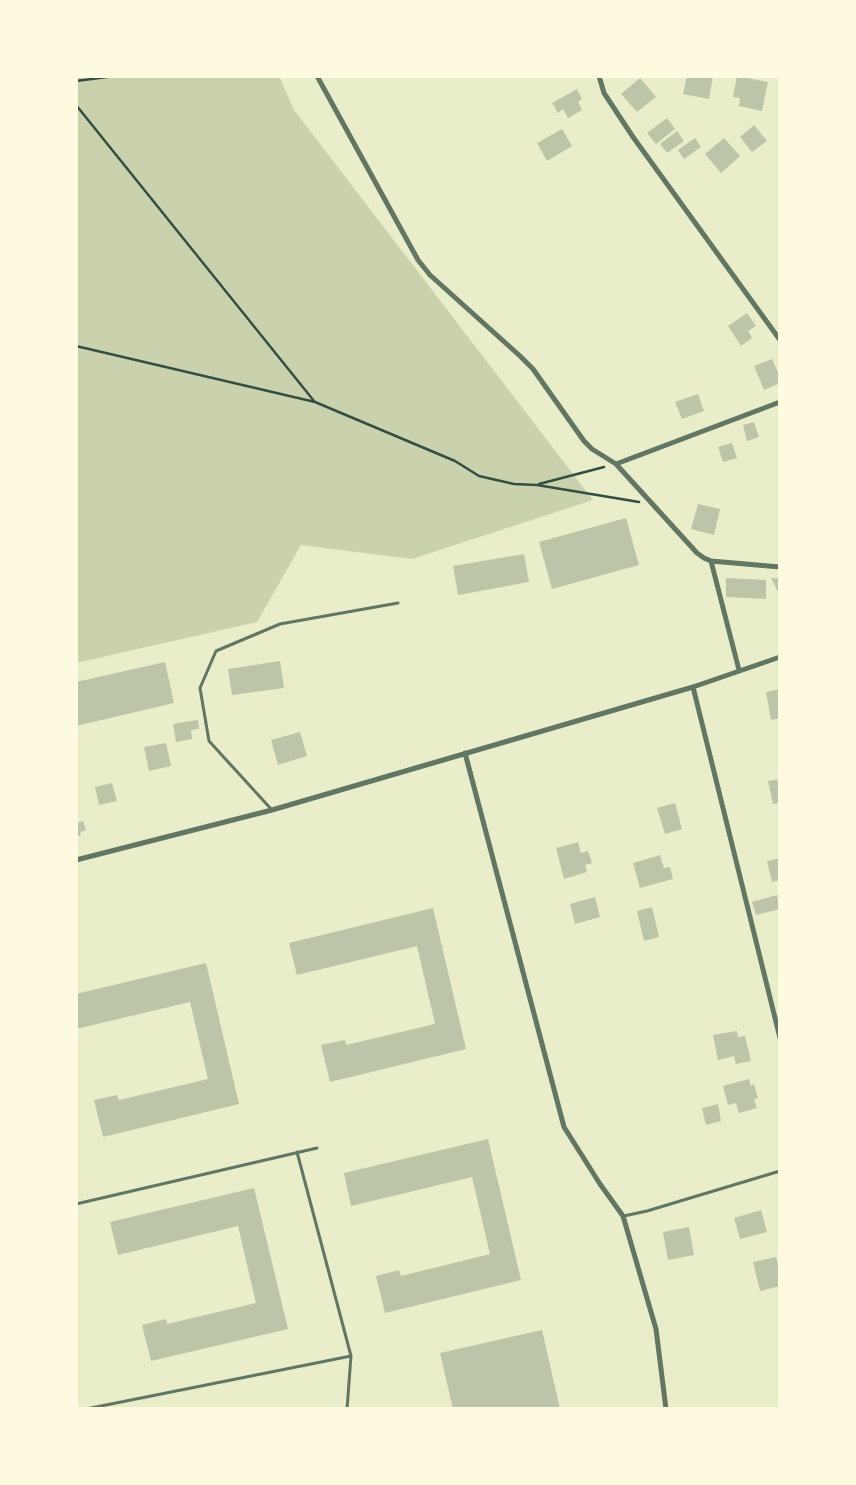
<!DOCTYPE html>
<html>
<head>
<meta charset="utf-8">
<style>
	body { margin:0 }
	#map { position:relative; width:856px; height:1485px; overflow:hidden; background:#e9edc9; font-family:"PT Sans",sans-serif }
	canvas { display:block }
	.frame { position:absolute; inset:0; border:78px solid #fefae0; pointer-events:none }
</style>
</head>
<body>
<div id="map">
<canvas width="856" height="1485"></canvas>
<div class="frame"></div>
</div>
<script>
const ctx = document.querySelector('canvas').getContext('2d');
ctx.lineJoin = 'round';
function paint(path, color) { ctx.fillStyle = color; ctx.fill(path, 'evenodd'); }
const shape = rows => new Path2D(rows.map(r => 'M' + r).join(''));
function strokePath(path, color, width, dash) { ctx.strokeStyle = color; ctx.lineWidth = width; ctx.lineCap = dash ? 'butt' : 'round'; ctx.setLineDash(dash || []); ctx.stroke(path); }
const green = shape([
	[76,76,279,76,294,110,593,500,412,559,301,545,257,622,76,663]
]);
const building = shape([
	[687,76,713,76,709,99,683,94],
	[737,76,768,82,762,111,739,106,740,98,733,97],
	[640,78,656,97,637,112,621,94],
	[577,89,582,99,578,102,582,110,568,118,563,109,558,113,552,103],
	[667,118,675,129,656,144,647,133],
	[754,125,767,141,752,152,740,137],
	[562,129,572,146,547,161,537,143],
	[677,131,684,141,667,153,660,144],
	[695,138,701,147,684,159,678,150],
	[724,138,740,156,721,173,705,154],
	[747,313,756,326,748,331,752,338,741,346,728,326],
	[772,359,780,377,780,383,764,390,754,366],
	[698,394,704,411,682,419,675,402],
	[754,422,759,437,747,441,743,425],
	[732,443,737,458,723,462,718,447],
	[698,504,720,509,714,535,691,529],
	[626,518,639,565,552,589,539,542],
	[524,554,529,582,458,595,453,566],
	[726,578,766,580,766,599,726,597],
	[771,578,780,578,780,596],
	[280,661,284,688,232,695,228,669],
	[165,662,174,703,76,726,76,682],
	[780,689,780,718,771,720,766,692],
	[198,720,199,729,191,730,192,739,176,742,173,724],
	[300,732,307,756,278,765,271,740],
	[166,743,171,766,149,771,144,747],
	[780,779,780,803,773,804,768,781],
	[112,783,117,801,99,805,95,787],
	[675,803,682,829,665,834,657,808],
	[83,821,86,830,80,832,81,835,76,837,76,823],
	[578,842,581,853,588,851,592,863,585,865,587,872,564,879,556,848],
	[660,855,664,868,670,867,673,879,640,888,633,863],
	[780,858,780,880,772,882,767,861],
	[777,895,780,909,756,915,752,902],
	[595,897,600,917,575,924,570,904],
	[652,907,659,937,644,941,637,911],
	[433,908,466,1049,330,1082,321,1045,345,1040,346,1045,435,1024,417,946,297,975,289,943],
	[206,963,239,1104,103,1137,94,1100,117,1095,119,1100,208,1079,190,1002,76,1029,76,994],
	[737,1031,738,1037,745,1036,751,1061,736,1064,734,1056,718,1060,713,1035],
	[749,1079,751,1086,754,1084,758,1098,754,1099,757,1108,739,1113,736,1103,728,1105,723,1086],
	[718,1104,721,1121,706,1125,702,1108],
	[488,1139,521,1280,385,1313,376,1276,399,1270,401,1276,490,1254,472,1177,351,1206,344,1173],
	[254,1188,288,1329,151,1361,142,1325,166,1319,167,1324,256,1303,238,1226,118,1255,110,1222],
	[761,1210,767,1232,740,1239,734,1218],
	[689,1227,694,1255,668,1260,663,1232],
	[776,1257,780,1272,780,1286,760,1291,753,1262],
	[542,1330,560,1409,453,1409,440,1353]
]);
const path = shape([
	[76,81,115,76],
	[76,105,314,401],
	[76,346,315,402,455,461,479,476,514,484,537,485,639,502],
	[539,484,604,467]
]);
const service = shape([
	[272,810,209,741,200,688,216,651,280,624,398,603],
	[297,1152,351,1356,347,1409],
	[76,1204,317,1148],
	[624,1216,647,1211,780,1171],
	[86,1409,351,1356]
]);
const minor = shape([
	[317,76,418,260,430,275,520,356,533,369,584,441,592,449,616,464,697,553,704,558,711,561,780,567],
	[599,76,604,93,633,137,780,340],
	[616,464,780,402],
	[711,561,739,670],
	[693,687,780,1038],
	[465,753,564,1127,600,1184,623,1216,656,1329,666,1409],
	[76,860,272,810,693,687,780,657]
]);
paint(green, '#cad2ad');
paint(building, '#bcc5a7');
strokePath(path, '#344e41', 2.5);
strokePath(service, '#617663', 3);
strokePath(minor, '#617663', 5);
</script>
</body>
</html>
